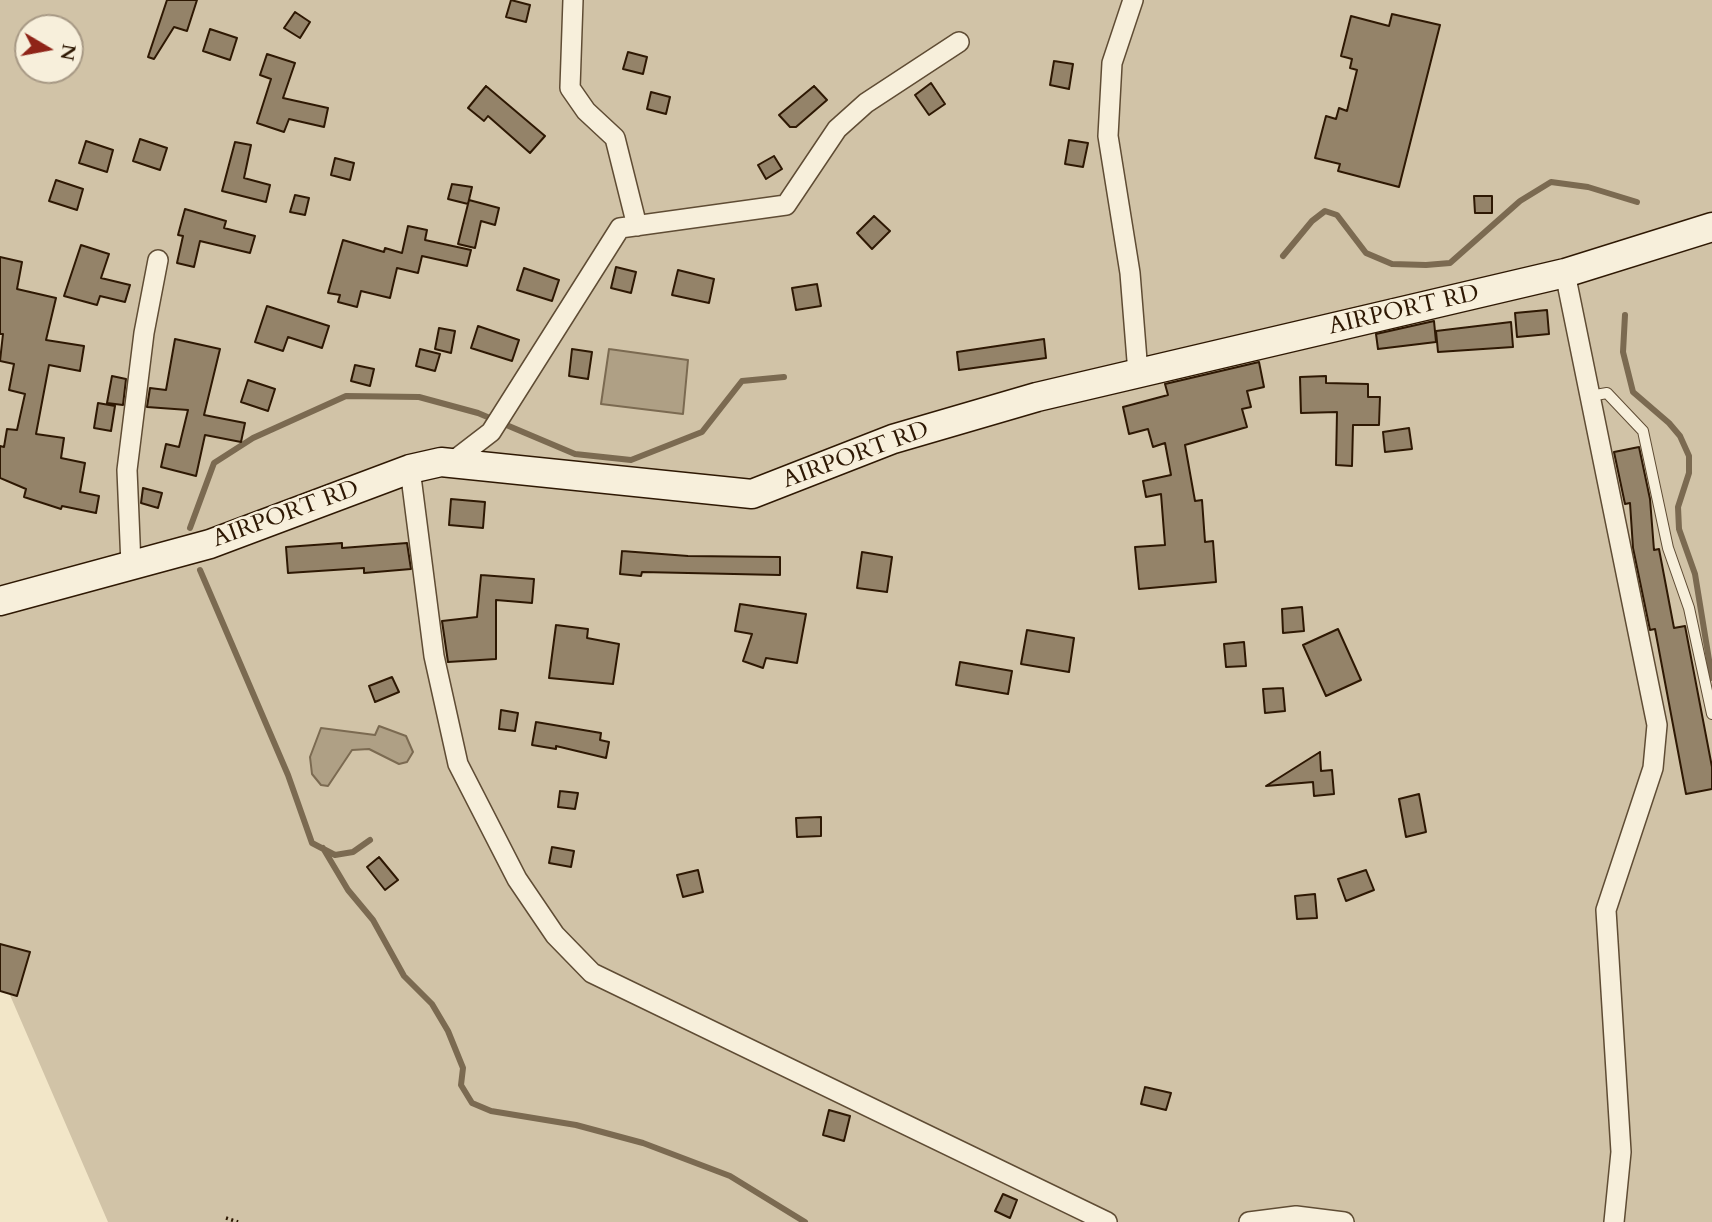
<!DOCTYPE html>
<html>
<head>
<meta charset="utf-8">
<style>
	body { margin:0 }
	#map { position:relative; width:1712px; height:1222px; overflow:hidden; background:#f2e6c8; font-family:Cardo,serif }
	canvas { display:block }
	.north { position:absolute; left:14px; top:14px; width:70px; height:70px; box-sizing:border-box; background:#f7efdb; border:2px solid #a79985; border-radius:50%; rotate:100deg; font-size:19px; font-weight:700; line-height:28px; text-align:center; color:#2e1803 }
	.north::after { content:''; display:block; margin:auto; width:24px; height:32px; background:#8f2418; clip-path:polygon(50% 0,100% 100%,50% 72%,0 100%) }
</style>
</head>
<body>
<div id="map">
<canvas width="1712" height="1222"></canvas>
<div class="north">N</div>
</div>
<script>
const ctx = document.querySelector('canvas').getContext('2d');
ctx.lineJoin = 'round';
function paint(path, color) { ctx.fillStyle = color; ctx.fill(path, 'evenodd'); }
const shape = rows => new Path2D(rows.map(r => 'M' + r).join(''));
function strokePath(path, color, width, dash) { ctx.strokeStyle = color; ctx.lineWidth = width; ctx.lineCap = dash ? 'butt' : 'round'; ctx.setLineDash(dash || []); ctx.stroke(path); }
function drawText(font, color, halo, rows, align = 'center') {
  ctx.font = font + ' Cardo,serif'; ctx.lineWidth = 5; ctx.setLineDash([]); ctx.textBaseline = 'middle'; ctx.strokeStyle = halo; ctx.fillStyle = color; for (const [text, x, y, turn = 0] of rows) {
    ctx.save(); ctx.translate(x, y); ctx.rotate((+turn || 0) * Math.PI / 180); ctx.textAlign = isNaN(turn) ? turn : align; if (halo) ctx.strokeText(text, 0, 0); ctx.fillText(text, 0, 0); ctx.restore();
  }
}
const green = shape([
	[0,0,1712,0,1712,1222,108,1222,0,972],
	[28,28,70,28,70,70,28,70]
]);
const water = shape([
	[609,349,688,360,683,414,601,404,609,349],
	[379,726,406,736,413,752,407,762,399,764,369,749,352,750,328,786,321,785,312,774,310,757,321,728,375,735,379,726]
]);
const stream = shape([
	[1283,256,1312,221,1325,211,1337,215,1366,253,1392,264,1426,265,1450,263,1520,201,1551,182,1588,187,1637,202],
	[1625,315,1623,352,1633,392,1669,423,1680,436,1689,456,1689,473,1678,507,1679,529,1695,574,1712,678],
	[190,528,214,463,253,438,346,396,419,397,478,413,575,454,631,460,702,432,742,381,784,377],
	[200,570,288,775,312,843,335,855,353,852,370,840],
	[323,848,348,890,373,920,404,976,432,1004,448,1031,463,1068,461,1085,472,1103,491,1111,576,1125,643,1143,730,1176,805,1222]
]);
const building = shape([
	[167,0,197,0,187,31,174,27,154,59,148,57,167,0],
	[511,0,530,5,526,22,506,17,511,0],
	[295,12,310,22,300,38,284,28,295,12],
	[1392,14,1440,25,1399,187,1338,171,1340,164,1315,158,1326,116,1336,119,1339,108,1347,111,1357,70,1350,68,1352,59,1341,56,1351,16,1389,26,1392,14],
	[210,29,237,38,230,60,203,51,210,29],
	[628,52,647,57,643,74,623,69,628,52],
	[267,54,295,63,283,98,328,108,324,127,289,119,284,132,257,123,271,79,260,75,267,54],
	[1054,61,1073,64,1069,89,1050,85,1054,61],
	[931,83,945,104,929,115,915,95,931,83],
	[486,86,545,136,530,153,488,116,484,121,468,108,486,86],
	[814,86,827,100,796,127,790,127,779,115,814,86],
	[651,92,670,97,666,114,647,109,651,92],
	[140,139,167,148,160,170,133,161,140,139],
	[1069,140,1088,143,1083,167,1065,164,1069,140],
	[86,141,113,150,107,172,79,163,86,141],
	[235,142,251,145,244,178,270,185,266,202,222,191,235,142],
	[774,156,782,169,766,179,758,165,774,156],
	[335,158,354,163,350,180,331,175,335,158],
	[56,180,83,189,77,210,49,201,56,180],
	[452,184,472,187,468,204,448,199,452,184],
	[295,195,309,198,305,215,290,212,295,195],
	[1474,196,1492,196,1492,213,1475,213,1474,196],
	[469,200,499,208,495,225,481,221,475,248,458,244,469,200],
	[185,209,226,221,224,228,255,236,250,253,200,241,194,267,177,263,183,236,178,235,185,209],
	[874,216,890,231,872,249,857,233,874,216],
	[408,226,427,230,425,240,471,250,467,266,422,256,418,273,397,268,390,298,361,291,357,307,338,302,340,295,328,293,343,240,384,252,385,248,402,253,408,226],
	[81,245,109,254,101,278,130,285,125,302,100,296,97,305,64,296,81,245],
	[0,257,22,262,17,289,56,298,46,340,84,346,80,371,49,365,36,434,64,438,61,458,85,463,80,492,99,496,96,513,62,506,61,509,24,497,26,489,0,478,0,446,4,447,7,429,17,430,25,394,9,390,14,364,0,361,3,334,0,334,0,257],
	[616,267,636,272,631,293,611,288,616,267],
	[524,268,559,280,552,301,517,290,524,268],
	[678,270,714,279,709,303,672,295,678,270],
	[817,284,821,306,796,310,792,288,817,284],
	[267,306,329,326,322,348,288,337,283,351,255,342,267,306],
	[1547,310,1549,334,1517,337,1515,313,1547,310],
	[1434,321,1436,342,1378,349,1376,334,1434,321],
	[1511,322,1513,347,1438,352,1436,331,1511,322],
	[478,326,519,340,512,361,471,348,478,326],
	[439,328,455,331,451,353,435,349,439,328],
	[175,339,220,349,204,415,245,423,241,442,205,435,196,476,161,467,166,444,179,447,188,410,147,407,150,388,166,390,175,339],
	[1044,339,1046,358,959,370,957,352,1044,339],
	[420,349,440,354,435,371,416,366,420,349],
	[572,349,592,352,588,379,569,376,572,349],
	[1259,362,1264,387,1247,391,1251,407,1242,409,1247,427,1185,445,1195,501,1202,500,1205,542,1213,541,1216,582,1139,589,1135,547,1165,545,1161,494,1146,497,1143,481,1171,475,1165,443,1153,447,1148,429,1129,434,1123,407,1168,395,1165,384,1259,362],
	[355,365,374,369,370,386,351,381,355,365],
	[112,376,126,379,123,405,107,403,112,376],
	[1326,376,1326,383,1368,384,1368,397,1380,397,1379,425,1353,425,1352,466,1336,465,1337,412,1301,413,1300,377,1326,376],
	[248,380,275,389,268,411,241,402,248,380],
	[98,403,115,406,111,431,94,428,98,403],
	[1409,428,1412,449,1385,452,1383,432,1409,428],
	[1639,447,1650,499,1654,550,1659,549,1674,628,1685,626,1712,767,1712,789,1686,794,1655,629,1650,630,1633,548,1630,503,1625,504,1614,452,1639,447],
	[143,488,162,493,158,508,141,503,143,488],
	[451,499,485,502,483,528,449,525,451,499],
	[342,543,342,548,407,543,411,569,364,573,364,568,288,573,286,547,342,543],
	[622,551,688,556,780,557,780,575,642,572,641,576,620,574,622,551],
	[862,552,892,557,887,592,857,588,862,552],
	[481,575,534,579,532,603,496,600,496,659,448,662,442,621,477,617,481,575],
	[740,604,806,614,797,663,766,658,763,668,743,661,752,634,735,631,740,604],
	[1302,607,1304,631,1283,633,1282,609,1302,607],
	[556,625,588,629,587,638,619,644,613,684,549,678,556,625],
	[1338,629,1361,680,1326,696,1303,645,1338,629],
	[1027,630,1074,638,1069,672,1021,664,1027,630],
	[1244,642,1246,666,1226,667,1224,644,1244,642],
	[960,662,1012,671,1008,694,956,685,960,662],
	[392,677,399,692,375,702,369,686,392,677],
	[1283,688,1285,711,1265,713,1263,689,1283,688],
	[501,710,518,713,515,731,499,729,501,710],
	[536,722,601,733,600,740,609,742,606,758,556,746,556,749,532,745,536,722],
	[1320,752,1321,771,1332,770,1334,794,1314,796,1313,782,1266,786,1320,752],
	[560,791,578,793,575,809,558,807,560,791],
	[1419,794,1426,832,1406,837,1399,799,1419,794],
	[821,817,821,836,797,837,796,818,821,817],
	[552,847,574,851,571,867,549,863,552,847],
	[379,857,398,880,385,890,367,867,379,857],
	[698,870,703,892,683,897,677,875,698,870],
	[1366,870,1374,890,1346,901,1338,879,1366,870],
	[1315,894,1317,918,1297,919,1295,896,1315,894],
	[0,944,30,952,17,996,0,991,0,944],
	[1145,1087,1171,1093,1166,1110,1141,1104,1145,1087],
	[829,1110,850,1116,844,1141,823,1135,829,1110],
	[1003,1194,1017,1200,1010,1218,995,1211,1003,1194]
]);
const path = shape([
	[226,1218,238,1222]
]);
const service = shape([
	[1590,396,1607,393,1643,431,1668,548,1689,608,1712,714]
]);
const minor = shape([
	[573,0,570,88,586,111,615,138,637,226],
	[1133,0,1112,63,1108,136,1130,273,1138,373],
	[1565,273,1657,725,1653,768,1606,910,1621,1152,1614,1222],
	[452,462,491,432,620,228,786,205,837,129,866,103,959,42],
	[410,469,434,656,458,764,517,879,555,935,592,973,1107,1222],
	[131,565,127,470,144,333,158,260],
	[1249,1222,1296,1216,1344,1222]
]);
const secondary = shape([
	[0,601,210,544,410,469,441,462,752,494,893,439,1037,397,1565,273,1712,227]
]);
const streetNames = [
	["AIRPORT RD",1404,311,-13],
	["AIRPORT RD",856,456,-20],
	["AIRPORT RD",286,515,-20]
];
paint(green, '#d1c3a7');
paint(water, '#afa085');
strokePath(water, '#7b6a51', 2);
strokePath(stream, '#7b6a51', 6);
paint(building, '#948369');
strokePath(building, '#2e1803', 2);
strokePath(service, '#5f4c34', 12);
strokePath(minor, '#5f4c34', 22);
strokePath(secondary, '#2e1803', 31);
strokePath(path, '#2e1803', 3.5, [2, 3.5]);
strokePath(service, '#f7efdb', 10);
strokePath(minor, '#f7efdb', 19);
strokePath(secondary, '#f7efdb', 28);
drawText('24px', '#2e1803', '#f7efdb', streetNames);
</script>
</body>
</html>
